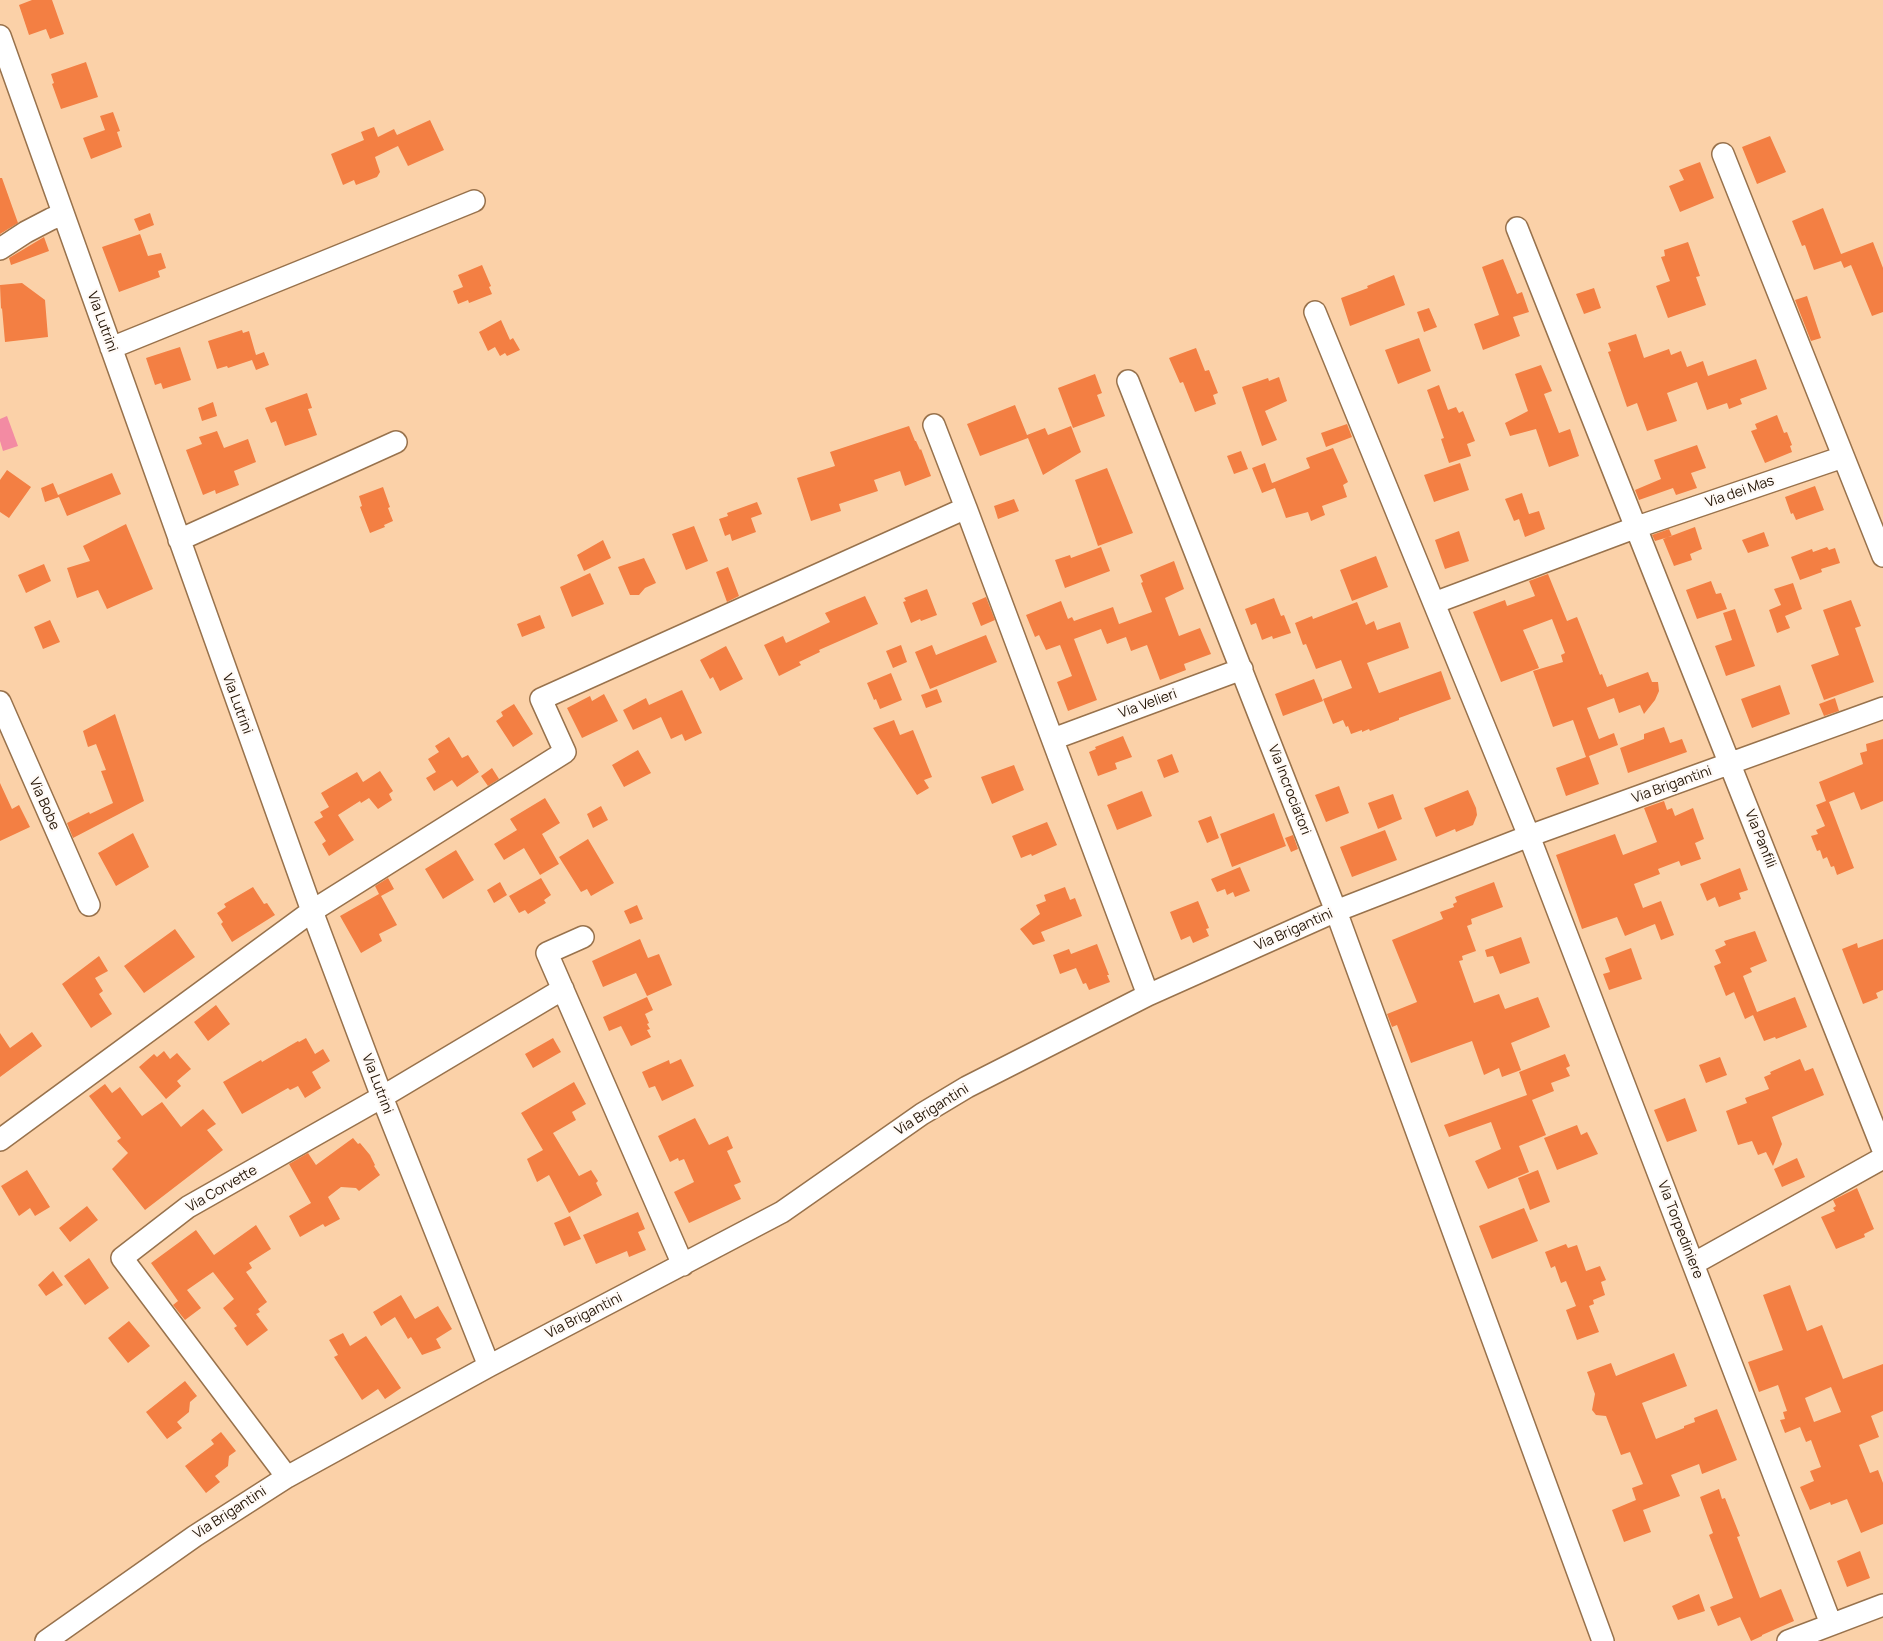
<!DOCTYPE html>
<html>
<head>
<meta charset="utf-8">
<style>
	body { margin:0 }
	canvas { display:block; background:#fbd1a8 }
</style>
</head>
<body>
<canvas width="1883" height="1641"></canvas>
<script>
const ctx = document.querySelector('canvas').getContext('2d');
ctx.lineJoin = 'round';
function paint(path, color) { ctx.fillStyle = color; ctx.fill(path, 'evenodd'); }
const shape = rows => new Path2D(rows.map(r => 'M' + r).join(''));
function strokePath(path, color, width, dash) { ctx.strokeStyle = color; ctx.lineWidth = width; ctx.lineCap = dash ? 'butt' : 'round'; ctx.setLineDash(dash || []); ctx.stroke(path); }
function drawText(font, color, halo, rows, align = 'center') {
  ctx.font = font + ' Manrope,sans-serif'; ctx.lineWidth = 4.5; ctx.setLineDash([]); ctx.textBaseline = 'middle'; ctx.strokeStyle = halo; ctx.fillStyle = color; for (const [text, x, y, turn = 0] of rows) {
    ctx.save(); ctx.translate(x, y); ctx.rotate((+turn || 0) * Math.PI / 180); ctx.textAlign = isNaN(turn) ? turn : align; if (halo) ctx.strokeText(text, 0, 0); ctx.fillText(text, 0, 0); ctx.restore();
  }
}
const water = shape([
	[7,416,18,446,3,451,0,441,0,419]
]);
const building = shape([
	[32,0,52,0,64,34,50,39,46,29,29,35,19,5],
	[86,62,98,97,61,109,52,84,54,83,51,74],
	[113,112,120,131,117,132,122,147,91,159,83,138,105,130,100,116],
	[430,120,444,150,408,166,398,146,375,157,380,172,377,177,356,185,354,180,343,185,331,154,364,140,361,132,374,127,378,137,394,129,397,135],
	[1770,136,1786,172,1757,184,1742,147],
	[1700,162,1714,198,1680,212,1669,186,1684,180,1679,170],
	[0,178,2,178,18,223,0,234],
	[1823,208,1841,254,1873,242,1883,268,1883,312,1872,316,1851,265,1844,268,1841,261,1814,270,1805,245,1802,246,1792,221],
	[150,213,154,225,139,231,134,219],
	[140,234,148,256,161,253,166,268,158,271,160,277,119,292,102,247],
	[44,237,49,251,11,265,9,258],
	[1688,242,1700,276,1696,277,1706,305,1668,318,1656,286,1670,281,1661,257,1665,256,1664,250],
	[1503,259,1517,294,1522,292,1529,312,1513,317,1520,336,1483,350,1474,324,1499,315,1482,267],
	[482,265,491,286,489,287,492,294,469,303,468,300,458,304,453,291,463,287,458,275],
	[1394,275,1405,305,1350,326,1341,298,1368,288,1367,286],
	[22,283,45,300,48,337,5,342,2,308,1,309,0,285],
	[1594,288,1601,308,1584,314,1576,294],
	[1807,296,1821,338,1811,341,1795,300],
	[1429,308,1437,327,1424,332,1417,312],
	[501,320,510,340,513,338,520,350,507,356,505,353,500,356,495,347,488,351,479,332],
	[242,330,243,333,249,331,256,355,264,352,269,365,256,370,252,360,228,368,227,366,217,369,208,341],
	[1636,334,1644,358,1669,349,1671,355,1681,351,1687,367,1703,361,1708,376,1756,359,1767,389,1740,399,1742,404,1729,409,1727,403,1707,410,1697,382,1667,393,1677,421,1647,431,1637,403,1627,407,1608,352,1611,351,1608,343],
	[1419,338,1431,371,1398,384,1385,350],
	[180,347,191,380,163,389,161,383,155,385,146,358],
	[1196,348,1205,371,1209,370,1218,393,1213,395,1216,404,1195,412,1183,382,1180,383,1169,358],
	[1541,365,1552,391,1544,394,1559,433,1570,429,1579,456,1549,467,1536,429,1510,436,1505,423,1528,411,1515,374],
	[1095,374,1102,393,1097,395,1105,416,1073,428,1058,388],
	[1279,377,1287,401,1265,411,1277,440,1262,446,1242,387,1268,378,1269,381],
	[1439,385,1448,410,1456,407,1459,413,1463,411,1475,441,1467,444,1471,456,1449,463,1441,439,1444,438,1427,390],
	[307,393,312,408,308,409,317,435,285,446,276,421,271,423,265,408],
	[213,402,217,416,202,421,198,408],
	[1015,405,1027,435,1045,428,1048,435,1071,426,1081,452,1043,475,1028,438,980,456,967,424],
	[1777,415,1784,433,1787,432,1792,445,1790,446,1792,452,1765,463,1751,431,1757,429,1755,424],
	[1347,424,1352,437,1326,447,1321,433],
	[909,426,915,441,916,441,920,450,921,449,931,476,905,486,900,471,874,480,878,491,839,504,841,511,811,521,797,478,835,466,830,452],
	[217,431,224,448,248,439,256,462,234,471,239,485,216,494,215,490,203,495,186,450,202,444,199,437],
	[1697,445,1706,468,1691,473,1697,488,1676,495,1673,488,1639,500,1635,490,1661,479,1654,460],
	[1333,448,1348,482,1343,485,1347,497,1322,506,1325,515,1311,521,1308,512,1286,518,1275,488,1262,493,1252,468,1265,463,1272,483,1310,468,1306,458],
	[1241,451,1248,469,1234,474,1227,456],
	[1460,463,1469,490,1434,502,1424,475],
	[1107,468,1133,533,1098,546,1075,480],
	[7,470,31,487,9,518,0,512,0,480],
	[112,473,121,494,67,516,59,497,45,502,41,488,53,483,58,495],
	[1815,486,1824,510,1796,520,1793,513,1791,514,1785,497],
	[383,487,390,507,388,508,393,521,384,525,385,527,370,533,360,507,362,506,359,496],
	[1522,493,1529,514,1539,511,1545,529,1525,537,1519,519,1514,521,1505,499],
	[1014,499,1019,511,998,519,994,506],
	[757,502,762,514,751,518,756,532,732,541,730,534,725,536,719,519,728,516,727,513],
	[126,524,153,589,107,609,98,590,77,598,67,568,90,561,83,546],
	[694,526,708,561,686,570,672,534],
	[1695,527,1702,549,1690,554,1692,560,1674,566,1663,539],
	[1669,529,1672,536,1655,541,1652,535],
	[1459,531,1469,561,1445,569,1435,540],
	[1764,532,1769,546,1748,553,1742,540],
	[603,540,611,558,584,571,577,555],
	[1101,547,1110,571,1065,588,1055,560,1070,555,1071,558],
	[1827,547,1829,550,1835,548,1840,563,1821,569,1822,572,1800,580,1791,557,1812,549,1813,552],
	[1376,556,1388,587,1352,601,1340,570],
	[644,558,656,583,645,588,639,595,630,595,618,567],
	[1174,561,1184,589,1165,598,1179,636,1200,628,1211,654,1184,664,1186,670,1160,680,1147,645,1131,651,1126,637,1107,644,1101,629,1074,639,1097,700,1068,711,1057,682,1072,676,1060,645,1046,650,1039,635,1035,637,1026,615,1061,601,1068,619,1072,617,1074,621,1113,607,1119,624,1152,612,1141,583,1143,582,1140,575],
	[44,564,51,581,26,593,18,575],
	[728,567,739,596,727,602,716,572],
	[590,573,604,604,572,617,560,587],
	[1548,574,1567,621,1577,617,1600,675,1602,674,1607,687,1648,672,1652,682,1658,682,1659,691,1655,700,1644,714,1640,705,1619,713,1614,698,1587,708,1599,739,1614,733,1618,745,1589,756,1599,784,1566,796,1556,768,1586,757,1573,720,1553,727,1533,671,1563,662,1561,655,1565,653,1552,619,1523,630,1539,668,1501,682,1473,612,1505,600,1507,606,1535,596,1529,581],
	[1711,581,1716,594,1721,593,1727,609,1697,619,1686,590],
	[1793,583,1802,609,1785,616,1790,628,1777,633,1769,610,1781,605,1774,589],
	[927,589,937,615,921,621,920,619,911,623,903,602,906,601,904,598],
	[865,596,878,624,819,650,820,652,799,662,801,665,779,676,764,645,783,636,786,643,830,622,825,613],
	[986,597,995,620,981,626,972,603],
	[1274,598,1281,616,1284,615,1291,633,1273,639,1272,636,1262,640,1256,623,1251,625,1245,609],
	[1851,600,1861,626,1855,628,1874,682,1824,700,1811,665,1839,655,1823,610],
	[1357,602,1366,625,1374,621,1377,630,1400,622,1409,648,1367,663,1379,693,1441,671,1451,699,1399,718,1399,720,1370,731,1369,729,1362,732,1362,730,1351,734,1348,726,1346,727,1343,720,1333,724,1323,699,1352,688,1341,660,1316,669,1306,644,1303,645,1295,623,1312,616,1313,619],
	[1735,609,1755,666,1726,676,1715,646,1732,640,1723,613],
	[540,615,545,628,522,637,517,624],
	[50,620,60,642,43,649,34,627],
	[986,635,997,662,930,689,915,652,932,645,936,655],
	[901,645,907,662,893,668,886,651],
	[726,646,743,679,720,691,713,677,710,679,700,660],
	[891,673,902,700,880,709,876,699,874,700,867,683],
	[1314,679,1323,701,1283,716,1275,694],
	[1780,685,1790,714,1752,728,1741,699],
	[937,689,942,702,926,708,921,695],
	[682,690,702,733,685,741,682,734,671,739,661,717,633,730,623,710,646,698,649,705],
	[604,694,618,721,582,738,567,708,590,696,592,701],
	[1835,698,1839,711,1824,716,1819,704],
	[514,704,533,734,513,747,496,721,503,716,501,712],
	[115,714,144,801,73,838,67,823,89,812,90,814,113,803,101,771,106,770,96,744,88,747,83,731],
	[894,720,900,735,913,730,932,777,924,780,929,788,917,795,873,728],
	[1664,727,1670,743,1682,739,1687,752,1628,773,1620,748,1644,739,1644,734],
	[1123,736,1132,757,1115,763,1117,769,1098,776,1089,752,1096,749,1095,747],
	[449,737,462,758,468,755,479,772,457,787,452,780,434,791,426,778,436,772,428,759,439,752,435,746],
	[1883,739,1883,801,1861,810,1854,792,1829,802,1854,868,1837,875,1834,866,1831,867,1827,857,1823,859,1820,850,1817,851,1811,836,1818,834,1816,830,1825,826,1816,805,1826,801,1819,782,1863,764,1860,753,1867,751,1866,744],
	[638,750,651,773,624,787,612,765],
	[1172,754,1179,772,1164,778,1157,760],
	[1014,765,1024,790,992,804,981,777],
	[492,768,499,779,488,786,481,776],
	[380,771,393,791,389,794,392,800,378,809,369,798,361,803,360,801,338,815,354,840,329,856,322,844,326,841,314,822,323,817,320,812,329,807,321,793,357,772,363,782],
	[0,783,12,809,19,805,30,827,0,841],
	[1339,786,1349,813,1326,822,1315,795],
	[1468,790,1476,808,1477,815,1473,825,1456,832,1455,829,1436,837,1424,808],
	[1142,791,1152,816,1117,830,1107,805],
	[1393,794,1402,819,1378,829,1368,803],
	[545,798,560,823,542,834,559,864,540,875,524,848,504,860,494,844,517,830,510,819],
	[1664,801,1667,810,1672,808,1675,816,1693,808,1704,839,1695,843,1701,859,1681,866,1679,861,1658,869,1660,874,1634,884,1643,908,1661,901,1674,935,1661,940,1655,924,1625,936,1617,917,1582,929,1556,855,1615,834,1623,855,1657,842,1644,808],
	[601,806,608,820,593,828,587,814],
	[1274,813,1286,846,1232,867,1220,834],
	[1211,816,1219,838,1207,843,1198,821],
	[1047,822,1057,845,1032,856,1031,854,1021,858,1012,836],
	[1385,830,1397,860,1352,877,1340,847],
	[133,833,149,867,116,886,98,853],
	[1293,835,1298,849,1291,852,1285,838],
	[588,839,614,883,591,896,587,889,581,892,559,857],
	[456,850,474,880,443,899,425,869],
	[1240,867,1250,891,1235,897,1233,892,1227,895,1225,889,1217,892,1211,879],
	[1740,868,1748,890,1739,893,1741,899,1719,907,1715,897,1707,901,1700,884],
	[388,878,394,889,381,896,397,925,379,934,382,941,361,953,340,916,379,894,375,886],
	[541,878,551,895,544,900,546,903,528,914,525,910,519,913,509,896],
	[500,882,507,895,494,903,487,890],
	[1494,882,1503,907,1471,919,1472,924,1467,926,1476,951,1462,956,1463,960,1459,961,1474,1003,1499,994,1505,1009,1538,997,1550,1027,1511,1043,1521,1070,1502,1077,1499,1068,1484,1075,1472,1041,1411,1063,1397,1025,1392,1027,1387,1014,1417,1002,1392,940,1443,919,1440,912,1454,907,1453,904,1457,902,1455,897],
	[253,887,264,904,267,903,275,915,232,942,221,924,223,922,217,913,226,907,224,904],
	[1065,887,1070,900,1075,898,1082,916,1041,932,1045,941,1033,945,1020,929,1040,914,1036,905,1046,901,1044,895],
	[1198,901,1209,928,1206,929,1209,936,1193,943,1190,936,1181,940,1170,912],
	[637,905,643,919,630,924,624,911],
	[175,929,195,957,144,993,124,966],
	[1755,931,1767,961,1750,968,1752,972,1743,976,1757,1012,1795,997,1807,1027,1776,1039,1775,1037,1764,1041,1753,1015,1745,1019,1734,992,1726,996,1714,966,1721,963,1715,950,1726,945,1724,941],
	[1521,937,1530,963,1500,974,1493,956,1487,957,1485,950],
	[640,939,648,958,659,954,672,985,647,996,636,973,603,987,592,961],
	[1883,939,1883,990,1876,993,1878,998,1863,1004,1842,949,1857,943,1858,948],
	[1097,944,1109,975,1107,975,1110,982,1089,990,1086,983,1083,984,1076,968,1060,974,1053,955,1069,949,1071,954],
	[1631,948,1642,979,1609,990,1603,974,1610,972,1605,958],
	[99,956,108,971,95,978,103,991,99,994,112,1014,91,1028,62,984],
	[647,997,653,1010,645,1014,649,1023,647,1024,650,1029,647,1030,651,1037,631,1046,621,1026,609,1031,603,1017],
	[216,1005,230,1024,208,1041,194,1022],
	[32,1032,42,1046,0,1077,0,1033,10,1048],
	[306,1038,315,1054,323,1049,330,1061,312,1072,321,1088,305,1098,298,1086,290,1090,288,1088,242,1114,223,1082,261,1060,262,1062,298,1041,299,1042],
	[553,1038,561,1052,533,1068,525,1054],
	[164,1051,170,1059,177,1053,191,1069,177,1081,181,1086,166,1099,139,1067,154,1054,157,1057],
	[1565,1054,1570,1066,1566,1068,1570,1076,1551,1083,1554,1091,1532,1100,1546,1135,1519,1146,1529,1172,1488,1189,1475,1161,1501,1149,1491,1122,1449,1137,1444,1125,1527,1095,1519,1072],
	[1720,1057,1727,1075,1706,1083,1699,1065],
	[681,1059,694,1086,662,1101,655,1086,649,1088,642,1072,669,1060,670,1064],
	[1800,1059,1805,1071,1813,1068,1824,1095,1772,1117,1782,1144,1773,1166,1766,1152,1758,1155,1752,1141,1738,1145,1726,1111,1747,1103,1745,1098,1769,1089,1764,1077,1771,1074,1770,1072],
	[574,1082,586,1104,572,1112,576,1120,553,1133,579,1176,591,1170,598,1181,596,1183,602,1195,569,1213,549,1175,537,1182,527,1159,543,1150,521,1113],
	[105,1084,112,1093,120,1087,142,1116,162,1102,181,1127,203,1109,216,1124,207,1130,223,1150,145,1210,112,1169,128,1153,117,1141,121,1138,89,1096],
	[1685,1098,1697,1131,1667,1142,1654,1110],
	[695,1118,709,1145,728,1136,733,1148,727,1151,741,1182,734,1185,741,1199,689,1223,674,1192,694,1182,684,1159,679,1161,678,1158,670,1162,658,1136],
	[1577,1125,1581,1135,1587,1132,1598,1154,1557,1170,1544,1138],
	[353,1138,358,1144,360,1143,370,1155,375,1165,374,1166,380,1175,359,1191,356,1188,341,1187,328,1197,340,1219,325,1227,323,1224,300,1237,289,1216,311,1203,289,1164,308,1153,316,1165],
	[1797,1158,1805,1177,1782,1187,1774,1169],
	[27,1170,50,1207,35,1216,30,1208,19,1216,1,1186],
	[1538,1170,1550,1202,1530,1210,1518,1178],
	[1857,1188,1874,1229,1864,1234,1865,1237,1836,1249,1821,1217,1835,1211,1833,1208,1836,1206,1833,1200],
	[87,1206,98,1220,70,1242,59,1228],
	[1524,1208,1538,1241,1492,1259,1479,1226],
	[638,1212,645,1229,638,1232,646,1250,629,1257,627,1251,596,1264,583,1235],
	[570,1216,581,1239,564,1246,554,1223],
	[256,1225,271,1249,249,1263,252,1268,246,1272,267,1302,258,1309,260,1312,256,1314,268,1330,247,1346,234,1328,237,1326,223,1308,234,1299,213,1272,187,1290,201,1308,185,1320,173,1305,178,1301,151,1263,196,1230,214,1255],
	[1566,1244,1568,1248,1577,1245,1586,1271,1600,1266,1606,1280,1601,1282,1605,1295,1593,1300,1594,1304,1589,1306,1599,1332,1577,1340,1566,1310,1576,1306,1566,1281,1561,1283,1555,1266,1551,1268,1545,1252],
	[89,1258,109,1288,85,1305,64,1276],
	[53,1271,63,1285,46,1296,38,1285],
	[1790,1285,1807,1331,1822,1325,1843,1379,1883,1364,1883,1411,1871,1416,1879,1437,1859,1445,1870,1473,1878,1470,1883,1483,1883,1524,1861,1533,1847,1499,1831,1505,1830,1502,1810,1510,1800,1487,1814,1481,1810,1471,1821,1467,1811,1440,1806,1442,1800,1427,1785,1433,1780,1420,1785,1419,1783,1412,1787,1411,1778,1385,1759,1392,1748,1362,1783,1350,1763,1295],
	[1831,1387,1841,1412,1814,1422,1805,1398],
	[401,1295,415,1319,438,1306,452,1329,436,1339,441,1348,422,1355,411,1337,408,1339,395,1317,381,1326,373,1312],
	[129,1321,150,1346,128,1363,108,1338],
	[343,1333,350,1346,366,1336,401,1388,385,1399,378,1389,362,1400,334,1357,338,1355,329,1340],
	[1674,1353,1687,1386,1642,1403,1656,1439,1684,1428,1684,1426,1695,1422,1694,1418,1717,1409,1737,1460,1702,1474,1699,1464,1671,1475,1680,1496,1643,1510,1651,1532,1624,1542,1612,1510,1636,1500,1632,1488,1643,1484,1630,1452,1621,1455,1606,1416,1596,1415,1592,1410,1595,1394,1587,1372,1611,1363,1616,1376],
	[185,1381,197,1396,190,1402,189,1412,177,1422,182,1428,167,1439,146,1412],
	[221,1432,236,1451,229,1456,228,1466,215,1476,220,1482,206,1493,185,1466,214,1444,211,1440],
	[1719,1489,1722,1499,1725,1498,1740,1536,1737,1537,1760,1598,1781,1589,1794,1621,1762,1635,1762,1636,1751,1641,1740,1617,1718,1626,1710,1607,1733,1598,1709,1535,1713,1533,1700,1497],
	[1860,1551,1870,1578,1847,1587,1837,1561],
	[1699,1594,1705,1611,1678,1620,1672,1606]
]);
const minor = shape([
	[0,36,312,911,382,1097,489,1366],
	[1723,154,1883,556],
	[1517,228,1883,1150],
	[0,249,26,232,51,219,63,214],
	[1315,312,1529,836,1831,1624],
	[111,348,474,201],
	[1128,381,1336,911,1603,1641],
	[934,425,966,508],
	[179,540,396,442],
	[1434,603,1637,527,1843,457],
	[0,702,89,905],
	[1053,739,1242,669],
	[583,937,547,953,683,1265],
	[0,1140,312,911,565,752,541,699,966,508,1148,995],
	[1693,1264,1883,1158],
	[287,1477,122,1258,188,1207,382,1097,563,989],
	[46,1641,195,1536,287,1477,489,1366,782,1212,922,1114,967,1087,1148,995,1336,911,1529,836,1883,708],
	[1788,1641,1883,1605]
]);
const streetNames = [
	["Via Lutrini",102,322,70],
	["Via dei Mas",1740,492,-19],
	["Via Lutrini",237,704,70],
	["Via Velieri",1148,704,-20],
	["Via Brigantini",1672,785,-20],
	["Via Incrociatori",1289,790,69],
	["Via Bobe",44,804,66],
	["Via Panfili",1760,839,68],
	["Via Brigantini",1294,930,-24],
	["Via Lutrini",377,1084,69],
	["Via Brigantini",932,1110,-32],
	["Via Corvette",222,1189,-30],
	["Via Torpediniere",1680,1230,69],
	["Via Brigantini",584,1316,-27],
	["Via Brigantini",230,1513,-33]
];
paint(water, '#f38ba3');
paint(building, '#f37f43');
strokePath(minor, '#98724c', 24);
strokePath(minor, '#fff', 21);
drawText('14px', '#241506', '#fffaf6', streetNames);
</script>
</body>
</html>
